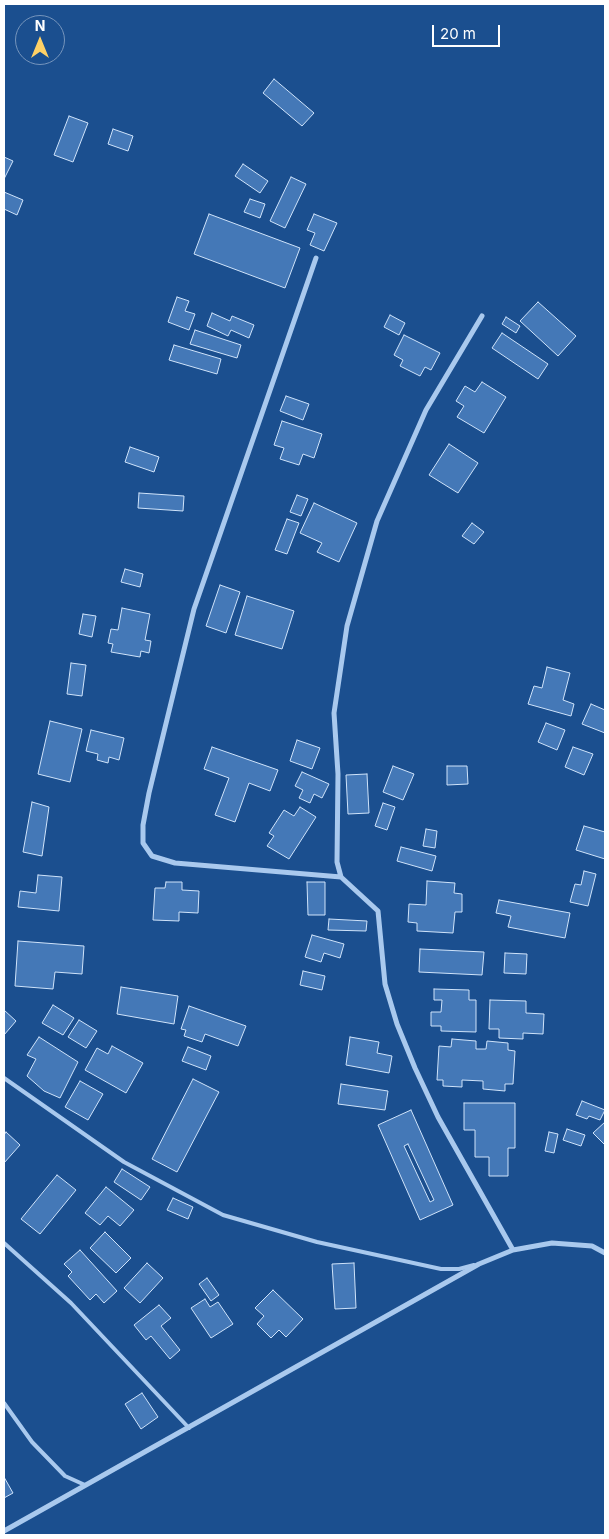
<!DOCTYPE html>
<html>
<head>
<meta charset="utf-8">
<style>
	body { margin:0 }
	#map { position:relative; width:609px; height:1539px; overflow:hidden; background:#1b4f8f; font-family:Inter,sans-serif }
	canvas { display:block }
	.frame { position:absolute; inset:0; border:5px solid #fff; pointer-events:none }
	.north { position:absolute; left:15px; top:15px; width:50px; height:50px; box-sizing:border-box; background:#1b4f8f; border:1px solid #7695bc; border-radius:50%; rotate:0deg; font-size:14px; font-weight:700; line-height:20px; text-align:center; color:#fff }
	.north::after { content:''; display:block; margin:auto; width:18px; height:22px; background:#ffd166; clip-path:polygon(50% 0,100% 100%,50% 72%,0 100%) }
	.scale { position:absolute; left:432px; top:25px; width:68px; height:22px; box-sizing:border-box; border:2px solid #fff; border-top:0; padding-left:6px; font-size:15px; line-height:18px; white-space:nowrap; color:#fff; -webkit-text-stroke:4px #1b4f8f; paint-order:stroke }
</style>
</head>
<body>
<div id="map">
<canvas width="609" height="1539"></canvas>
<div class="frame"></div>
<div class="north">N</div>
<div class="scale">20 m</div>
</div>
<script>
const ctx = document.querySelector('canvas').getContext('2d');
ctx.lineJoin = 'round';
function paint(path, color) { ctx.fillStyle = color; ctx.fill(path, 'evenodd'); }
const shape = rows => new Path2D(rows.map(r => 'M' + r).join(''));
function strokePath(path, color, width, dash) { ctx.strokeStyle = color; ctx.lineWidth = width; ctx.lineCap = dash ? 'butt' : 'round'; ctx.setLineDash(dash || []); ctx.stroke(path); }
const building = shape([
	[274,79,314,113,302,126,263,93,274,79],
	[69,116,88,123,73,162,54,155,69,116],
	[113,129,133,136,128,151,108,144,113,129],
	[4,157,13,161,4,179,4,157],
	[243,164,268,181,260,193,235,176,243,164],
	[291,177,306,184,285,228,270,221,291,177],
	[4,192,23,200,17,215,4,209,4,192],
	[250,199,265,204,260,218,244,212,250,199],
	[209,214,300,248,285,288,194,254,209,214],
	[314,214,337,223,324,251,310,245,315,233,307,230,314,214],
	[177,297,189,301,185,311,195,314,189,330,168,322,177,297],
	[538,302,576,336,558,356,520,321,538,302],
	[212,313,230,321,232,316,254,325,249,338,231,330,228,336,207,326,212,313],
	[390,315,405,323,399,335,384,327,390,315],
	[506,317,520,326,516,333,502,324,506,317],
	[195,330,241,345,237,358,190,344,195,330],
	[502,333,548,364,538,379,492,348,502,333],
	[404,335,440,353,431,370,425,367,420,376,400,366,403,360,394,355,404,335],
	[174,345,221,359,217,374,169,360,174,345],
	[482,382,506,397,484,433,457,417,464,406,456,401,465,386,475,392,482,382],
	[286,396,309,404,303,420,280,411,286,396],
	[282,421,322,434,314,458,303,454,299,465,280,459,284,448,274,445,282,421],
	[449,444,478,463,458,493,429,475,449,444],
	[130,447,159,457,154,472,125,462,130,447],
	[139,493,184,496,183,511,138,508,139,493],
	[297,495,308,499,301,516,290,512,297,495],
	[314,503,357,523,339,562,317,552,322,543,300,533,314,503],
	[287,519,299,523,287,554,275,550,287,519],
	[472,523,484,532,474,544,462,536,472,523],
	[125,569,143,574,140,587,121,582,125,569],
	[220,585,240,592,226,633,206,626,220,585],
	[247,596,294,611,282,649,235,635,247,596],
	[122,608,150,614,145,640,151,641,149,653,141,651,140,657,111,652,113,644,108,643,111,629,118,630,122,608],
	[83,614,96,616,92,637,79,634,83,614],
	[71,663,86,665,82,696,67,694,71,663],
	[547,667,570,673,563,700,574,704,571,716,528,704,534,686,542,688,547,667],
	[591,704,605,710,605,733,582,724,591,704],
	[50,721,82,729,70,782,38,774,50,721],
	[546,723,565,730,557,750,538,742,546,723],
	[91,730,124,738,119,760,109,757,108,763,97,760,98,754,86,751,91,730],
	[297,740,320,748,312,769,290,761,297,740],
	[212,747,278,770,270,791,249,783,235,822,215,815,229,778,204,769,212,747],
	[573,747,593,754,584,775,565,767,573,747],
	[393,766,414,774,403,800,383,792,393,766],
	[447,766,467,766,468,784,447,785,447,766],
	[302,772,329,784,322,798,314,794,310,803,299,798,303,790,295,786,302,772],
	[367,774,369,813,348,814,346,775,367,774],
	[32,802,49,807,42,856,23,852,32,802],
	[383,803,395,807,387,830,375,826,383,803],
	[300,807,316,817,289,859,267,846,274,836,269,833,284,810,294,816,300,807],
	[584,826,605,832,605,859,576,850,584,826],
	[426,829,437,831,435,848,423,846,426,829],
	[401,847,436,856,432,871,397,861,401,847],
	[584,871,596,874,588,906,570,902,575,884,581,885,584,871],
	[38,875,62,877,59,911,18,907,20,891,36,893,38,875],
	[427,881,455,883,454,893,462,894,462,912,455,912,453,933,417,931,417,923,408,922,409,904,426,905,427,881],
	[166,882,182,882,182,890,199,891,198,913,179,912,179,921,153,920,155,888,165,888,166,882],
	[307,882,325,882,325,915,308,915,307,882],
	[499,900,570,913,565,938,508,927,511,916,496,913,499,900],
	[329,919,367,921,366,931,328,930,329,919],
	[312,935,344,944,340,958,324,953,321,962,305,957,312,935],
	[18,941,84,946,82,974,55,972,53,989,15,986,18,941],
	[420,949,484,952,482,975,419,972,420,949],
	[505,953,527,954,526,974,504,973,505,953],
	[303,971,325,976,322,990,300,985,303,971],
	[121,987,178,996,174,1024,117,1014,121,987],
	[434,989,469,990,469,1000,476,1000,476,1032,441,1031,441,1026,431,1026,431,1012,441,1012,442,1000,434,1000,434,989],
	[490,1000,526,1001,526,1013,544,1014,543,1034,523,1033,523,1039,499,1038,499,1029,489,1029,490,1000],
	[53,1005,74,1018,63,1035,42,1023,53,1005],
	[189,1006,246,1026,238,1046,205,1034,202,1042,184,1036,186,1030,181,1029,189,1006],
	[4,1010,16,1021,4,1035,4,1010],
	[79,1020,97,1031,86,1048,68,1037,79,1020],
	[39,1037,78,1062,60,1098,44,1091,27,1076,36,1059,27,1055,39,1037],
	[350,1037,379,1042,377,1053,392,1056,389,1073,346,1065,350,1037],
	[452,1039,476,1041,476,1049,486,1049,487,1041,508,1043,508,1050,515,1051,513,1084,505,1084,505,1091,483,1089,483,1081,462,1080,462,1087,443,1086,443,1080,437,1080,439,1046,451,1047,452,1039],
	[112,1046,143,1063,126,1093,85,1070,97,1048,108,1054,112,1046],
	[188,1047,211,1056,206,1070,182,1061,188,1047],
	[193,1079,219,1092,177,1172,152,1159,193,1079],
	[80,1081,103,1094,88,1120,65,1107,80,1081],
	[341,1084,388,1091,385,1110,338,1104,341,1084],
	[582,1101,605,1110,600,1120,589,1116,587,1119,576,1115,582,1101],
	[464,1103,515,1103,515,1148,508,1148,508,1176,489,1176,489,1157,475,1157,475,1130,464,1130,464,1103],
	[411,1110,453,1205,420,1220,378,1125,411,1110],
	[408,1144,434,1200,430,1202,404,1146,408,1144],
	[605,1122,605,1145,593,1133,605,1122],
	[567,1129,585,1135,581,1146,563,1140,567,1129],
	[6,1132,20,1145,4,1163,4,1135,6,1132],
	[549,1132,558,1134,554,1153,545,1151,549,1132],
	[122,1169,150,1187,141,1200,114,1182,122,1169],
	[57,1175,76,1190,40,1234,21,1219,57,1175],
	[106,1187,134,1210,120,1226,108,1216,100,1225,85,1213,106,1187],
	[173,1198,193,1207,188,1219,167,1210,173,1198],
	[105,1232,131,1258,116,1273,90,1248,105,1232],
	[80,1250,117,1291,104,1303,96,1294,90,1300,68,1276,72,1272,64,1264,80,1250],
	[147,1263,163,1278,140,1303,124,1288,147,1263],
	[354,1263,356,1308,335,1309,332,1264,354,1263],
	[207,1278,219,1295,211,1301,199,1284,207,1278],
	[273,1290,303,1319,286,1337,279,1330,271,1338,257,1324,264,1316,255,1308,273,1290],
	[205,1299,210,1307,218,1302,233,1324,211,1338,191,1308,205,1299],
	[159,1305,171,1318,161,1326,180,1350,170,1359,151,1336,146,1340,134,1325,159,1305],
	[142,1393,158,1417,141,1429,125,1404,142,1393],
	[4,1477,13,1493,4,1498,4,1477]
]);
const service = shape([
	[4,1078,124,1162,223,1215,317,1242,441,1269,459,1269,474,1265],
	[4,1243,71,1303,189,1428],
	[4,1403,32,1442,65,1476,85,1485]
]);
const minor = shape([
	[316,258,194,609,149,793,143,825,143,843,152,856,175,863,341,877],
	[482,316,426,410,377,521,347,626,334,713,338,774,337,862,341,877,378,911,385,984,397,1024,415,1068,438,1117,513,1250],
	[4,1531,479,1264,513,1250,552,1243,592,1246,605,1253]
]);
paint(building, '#4478b7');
strokePath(building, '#cfe3fa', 1);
strokePath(service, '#a9c9ee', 4);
strokePath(minor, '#a9c9ee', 5);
</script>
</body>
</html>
